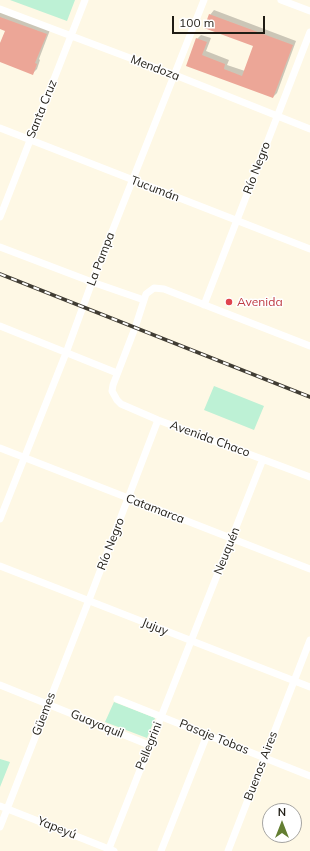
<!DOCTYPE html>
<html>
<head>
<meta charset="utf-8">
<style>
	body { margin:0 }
	#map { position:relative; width:310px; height:851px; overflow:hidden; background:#fef8e5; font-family:Mulish,sans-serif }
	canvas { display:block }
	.north { position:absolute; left:262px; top:803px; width:40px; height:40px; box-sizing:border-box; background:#fff; border:1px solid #a5a4a1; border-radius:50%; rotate:0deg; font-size:11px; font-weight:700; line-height:16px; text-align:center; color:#1f1c14 }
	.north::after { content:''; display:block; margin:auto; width:14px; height:18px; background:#637e32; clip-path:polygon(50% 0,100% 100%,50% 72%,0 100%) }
	.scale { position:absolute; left:172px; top:16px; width:93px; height:18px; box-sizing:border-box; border:2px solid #1f1c14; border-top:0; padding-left:5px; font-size:12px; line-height:14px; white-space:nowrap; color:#1f1c14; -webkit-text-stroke:3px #fff; paint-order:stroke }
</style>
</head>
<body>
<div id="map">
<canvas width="310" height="851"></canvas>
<div class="north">N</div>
<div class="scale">100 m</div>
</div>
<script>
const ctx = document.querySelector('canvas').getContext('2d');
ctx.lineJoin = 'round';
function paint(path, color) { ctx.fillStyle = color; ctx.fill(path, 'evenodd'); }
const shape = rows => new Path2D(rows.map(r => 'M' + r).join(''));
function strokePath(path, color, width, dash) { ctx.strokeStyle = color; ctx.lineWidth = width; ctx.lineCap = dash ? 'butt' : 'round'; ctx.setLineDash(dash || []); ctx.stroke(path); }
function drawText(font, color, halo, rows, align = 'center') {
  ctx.font = font + ' Mulish,sans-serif'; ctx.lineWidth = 3; ctx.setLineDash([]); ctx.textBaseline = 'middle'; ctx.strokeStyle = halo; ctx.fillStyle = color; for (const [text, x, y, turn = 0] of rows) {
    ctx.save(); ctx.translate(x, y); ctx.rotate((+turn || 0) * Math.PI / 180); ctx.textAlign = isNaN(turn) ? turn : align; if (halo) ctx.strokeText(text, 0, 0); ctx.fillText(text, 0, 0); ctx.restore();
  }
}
const green = shape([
	[10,0,75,0,67,21],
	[214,386,264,406,254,430,204,410],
	[114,702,155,718,147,738,105,722],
	[0,759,10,762,0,787]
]);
const shadow = shape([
	[214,10,296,41,277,93,273,97,187,65,197,39,201,35,211,38,206,51,229,60,227,65,245,71,255,46,210,15],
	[0,12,50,30,39,59,40,60,37,69,33,73,0,61,0,44,6,30,0,28]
]);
const building = shape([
	[209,14,293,45,273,98,186,66,196,38,207,42,202,55,225,64,224,69,242,76,253,46,204,28],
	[0,17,47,34,35,63,37,64,33,75,0,62,0,43,5,31,0,29]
]);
const minor = shape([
	[281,0,310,11],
	[0,9,175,75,310,129],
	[0,128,310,249],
	[0,217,85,0],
	[0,247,92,282,144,300],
	[204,305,310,32],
	[0,326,117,373],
	[310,346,164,289,154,288,146,294,135,328,113,385,112,391,117,400,121,404,158,420,310,477],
	[0,448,310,569],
	[0,519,66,353,92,282,204,0],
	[0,566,310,687],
	[0,685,149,745],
	[117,699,310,776],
	[0,806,114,851],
	[0,827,89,600,158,420],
	[108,851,263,459],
	[161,851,207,735],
	[228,851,310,640]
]);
const rail = shape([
	[0,274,310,397]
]);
const markers = [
	[229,302,4,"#e0444e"]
];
const streetNames = [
	["Mendoza",155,68,21],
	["Santa Cruz",42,109,-68],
	["Río Negro",257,168,-69],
	["Tucumán",155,189,21],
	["La Pampa",101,259,-69],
	["Avenida Chaco",210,439,20],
	["Catamarca",155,509,21],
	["Río Negro",111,544,-69],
	["Neuquén",227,551,-68],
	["Jujuy",155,627,22],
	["Güemes",44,714,-69],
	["Guayaquil",97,724,22],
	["Pasaje Tobas",214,737,22],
	["Pellegrini",149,746,-68],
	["Buenos Aires",261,766,-69],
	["Yapeyú",57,828,22]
];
const healthNames = [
	["Avenida",237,302]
];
paint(green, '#bdf1d5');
paint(shadow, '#0003');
paint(building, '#eca697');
strokePath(minor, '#fff', 7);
strokePath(rail, '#413d34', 3.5);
strokePath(rail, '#fff', 2, [6]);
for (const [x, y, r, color] of markers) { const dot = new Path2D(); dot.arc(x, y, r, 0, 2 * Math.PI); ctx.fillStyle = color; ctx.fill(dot); strokePath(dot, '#fff', 1.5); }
drawText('12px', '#1f1c14', '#fff', streetNames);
drawText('12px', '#be3a42', '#fff', healthNames, 'left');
</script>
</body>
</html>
